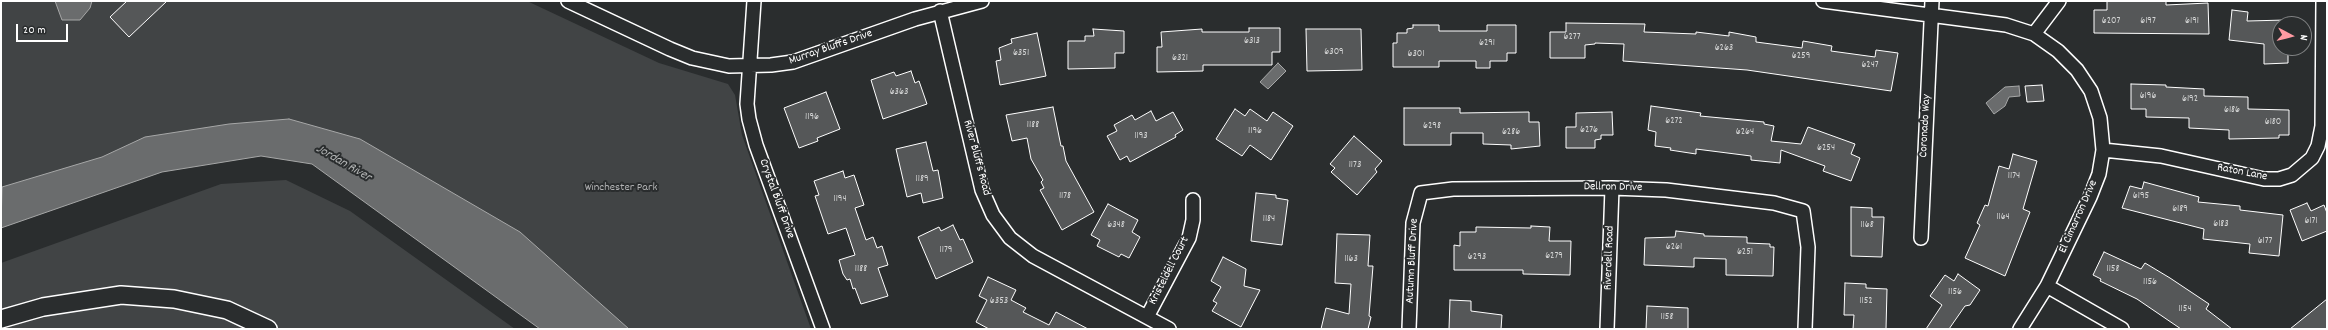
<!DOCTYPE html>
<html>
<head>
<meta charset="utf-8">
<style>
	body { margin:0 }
	#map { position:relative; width:2328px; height:330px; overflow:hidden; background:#2a2d2e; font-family:Dekko,sans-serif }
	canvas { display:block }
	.frame { position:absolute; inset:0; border:2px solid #fff; pointer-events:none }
	.north { position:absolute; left:2272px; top:16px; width:40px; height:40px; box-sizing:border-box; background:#2a2d2e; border:1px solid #7f8182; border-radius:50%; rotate:97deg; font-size:11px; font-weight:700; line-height:16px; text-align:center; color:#fff }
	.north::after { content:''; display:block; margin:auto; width:14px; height:18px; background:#ff9aa2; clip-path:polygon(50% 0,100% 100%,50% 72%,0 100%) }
	.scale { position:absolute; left:16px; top:24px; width:52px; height:18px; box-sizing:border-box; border:2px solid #fff; border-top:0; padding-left:5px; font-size:12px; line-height:14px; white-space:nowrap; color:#fff; -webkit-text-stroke:3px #2a2d2e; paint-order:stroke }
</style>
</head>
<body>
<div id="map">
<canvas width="2328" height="330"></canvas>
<div class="frame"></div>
<div class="north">N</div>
<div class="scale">20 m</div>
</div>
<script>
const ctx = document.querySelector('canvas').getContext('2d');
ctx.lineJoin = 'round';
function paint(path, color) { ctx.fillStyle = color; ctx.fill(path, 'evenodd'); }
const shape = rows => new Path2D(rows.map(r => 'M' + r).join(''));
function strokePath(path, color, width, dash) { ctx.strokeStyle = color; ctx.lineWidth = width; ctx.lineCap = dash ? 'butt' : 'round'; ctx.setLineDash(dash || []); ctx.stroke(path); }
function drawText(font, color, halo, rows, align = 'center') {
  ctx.font = font + ' Dekko,sans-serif'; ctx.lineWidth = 4; ctx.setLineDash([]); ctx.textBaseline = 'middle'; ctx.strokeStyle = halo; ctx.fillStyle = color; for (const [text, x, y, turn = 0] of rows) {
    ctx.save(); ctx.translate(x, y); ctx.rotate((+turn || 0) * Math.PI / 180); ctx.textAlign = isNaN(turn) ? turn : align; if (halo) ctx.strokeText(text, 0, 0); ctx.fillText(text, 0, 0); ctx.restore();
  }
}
const green = shape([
	[1,1,527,1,659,63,728,84,735,95,742,135,811,329,589,329,274,137,1,206],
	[286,180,350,211,515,329,1,329,1,263,221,184]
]);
const water = shape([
	[55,1,92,1,90,8,80,20,62,20,55,1],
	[1278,63,1286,71,1268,89,1260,82,1278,63],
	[2019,86,2020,96,2009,97,2005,106,1994,114,1986,103,2005,87,2019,86],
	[289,119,360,139,520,232,629,329,540,329,312,164,261,156,162,172,1,228,2,187,102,157,145,137,229,124,289,119]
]);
const building = shape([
	[127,1,167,1,129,37,110,17,127,1],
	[2107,1,2166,1,2166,5,2208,3,2209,34,2094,33,2094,10,2107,10,2107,1],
	[2232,10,2248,12,2247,21,2286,20,2286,24,2280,24,2280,48,2288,48,2288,63,2264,64,2264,44,2229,40,2232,10],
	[1566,23,1645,24,1644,32,1696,34,1696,32,1729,36,1729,32,1756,37,1756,42,1802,48,1803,41,1832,46,1831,51,1875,57,1876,50,1898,53,1891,91,1747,70,1623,61,1624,44,1595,43,1595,44,1585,45,1585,58,1550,58,1550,32,1566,32,1566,23],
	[1413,25,1439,25,1439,31,1487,31,1487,25,1516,25,1516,53,1507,53,1507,61,1490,61,1490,68,1476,68,1476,61,1439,61,1439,67,1393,67,1393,43,1397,43,1397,33,1407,33,1407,29,1413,28,1413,25],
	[1249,28,1280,28,1280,52,1272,52,1272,65,1203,65,1203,71,1157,72,1157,47,1162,47,1161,32,1202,29,1202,32,1249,32,1249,28],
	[1093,29,1124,31,1124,53,1115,53,1115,68,1068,69,1068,41,1085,41,1085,36,1094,36,1093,29],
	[1306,29,1361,29,1362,70,1307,71,1306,29],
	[1037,33,1046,76,1000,85,996,61,1001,60,999,48,1012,43,1011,39,1037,33],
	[911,71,915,83,919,81,927,104,883,119,871,80,894,72,896,76,911,71],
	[2131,84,2166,85,2166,87,2204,89,2204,96,2248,97,2248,109,2289,110,2289,135,2279,135,2279,138,2229,139,2229,130,2189,128,2189,118,2146,117,2146,109,2131,109,2131,84],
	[2042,85,2044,101,2027,102,2025,86,2042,85],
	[826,92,840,129,817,138,818,141,799,148,784,108,826,92],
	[1651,106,1701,113,1700,116,1764,122,1764,124,1774,126,1771,141,1801,144,1808,127,1855,144,1851,154,1860,158,1851,181,1823,171,1825,166,1781,150,1780,163,1751,160,1751,156,1696,149,1696,154,1670,150,1671,148,1655,146,1656,132,1648,130,1651,106],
	[1053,107,1061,146,1063,146,1066,161,1094,212,1062,230,1040,190,1044,188,1041,182,1043,180,1031,159,1027,138,1012,141,1006,115,1053,107],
	[1404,108,1460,108,1460,113,1529,112,1529,122,1539,122,1540,146,1511,149,1511,145,1483,144,1483,133,1451,133,1451,145,1404,145,1404,108],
	[1235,109,1245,116,1250,109,1267,121,1273,112,1293,126,1271,160,1250,145,1242,156,1216,139,1235,109],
	[1151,111,1156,121,1173,112,1183,130,1175,135,1176,137,1130,162,1127,156,1120,160,1107,136,1117,131,1114,125,1132,115,1135,120,1151,111],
	[1612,112,1613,135,1601,135,1601,139,1595,140,1595,148,1566,148,1566,127,1576,127,1576,113,1612,112],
	[1354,136,1382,161,1375,169,1377,172,1357,195,1331,172,1335,168,1330,164,1354,136],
	[926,142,933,171,938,170,943,198,923,203,921,193,907,197,896,149,926,142],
	[2013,154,2037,161,2023,209,2030,212,2005,276,1965,258,1980,225,1977,223,1985,205,1988,206,1999,166,2009,169,2013,154],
	[843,171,845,178,854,175,864,205,855,208,866,240,873,237,877,248,882,246,888,265,878,268,888,296,861,304,855,288,853,289,850,279,847,280,843,274,839,260,855,255,846,228,828,234,815,196,819,195,814,181,843,171],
	[2144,182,2199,197,2198,202,2240,206,2240,210,2283,215,2279,256,2249,253,2250,244,2203,239,2204,229,2122,208,2130,186,2142,189,2144,182],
	[1256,193,1276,195,1276,198,1288,200,1282,245,1251,241,1256,193],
	[2307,203,2311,211,2324,205,2327,213,2327,231,2302,241,2290,210,2307,203],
	[1108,204,1138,220,1132,232,1140,237,1129,258,1121,254,1119,257,1097,246,1100,240,1091,235,1108,204],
	[1851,207,1872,208,1872,217,1884,217,1882,257,1851,256,1851,207],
	[953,225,960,240,963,239,973,262,936,279,918,237,939,227,941,231,953,225],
	[1531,226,1550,227,1549,241,1571,241,1570,275,1523,274,1523,270,1454,270,1454,245,1460,246,1460,232,1476,232,1476,227,1531,228,1531,226],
	[1676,231,1704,234,1704,236,1747,237,1747,243,1770,244,1770,247,1774,247,1773,276,1726,275,1726,259,1694,258,1694,267,1644,265,1645,238,1675,237,1676,231],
	[1337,234,1370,235,1368,266,1373,266,1369,316,1371,317,1368,329,1321,329,1326,308,1349,314,1351,284,1335,283,1337,234],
	[2104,252,2141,269,2145,263,2170,278,2209,304,2206,309,2232,329,2181,329,2137,299,2100,281,2101,279,2093,275,2104,252],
	[1223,257,1246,269,1244,286,1260,290,1241,327,1212,311,1217,303,1213,301,1221,287,1211,281,1223,257],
	[1958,274,1980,290,1970,305,1965,306,1949,329,1926,329,1942,305,1930,296,1945,275,1954,281,1958,274],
	[988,277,1016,290,1011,300,1026,308,1023,312,1049,325,1056,312,1088,329,989,329,976,322,987,300,979,296,988,277],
	[1845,283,1866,284,1866,288,1887,289,1886,329,1853,329,1854,315,1844,315,1845,283],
	[2327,299,2327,329,2290,329,2327,299],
	[1450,300,1471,301,1471,311,1502,315,1501,329,1449,329,1450,300],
	[1647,306,1688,308,1688,329,1646,329,1647,306]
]);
const minor = shape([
	[568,1,670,49,692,58,729,66,771,65,793,62,915,19,982,1],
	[754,1,747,104,749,119,756,145,823,329],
	[1823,1,2006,25,2034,34,2058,51,2077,70,2091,91,2100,118,2103,150,2099,174,2090,197,2047,286,2020,329],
	[940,11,982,190,993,215,1010,238,1033,256,1169,329],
	[2034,34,2059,1],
	[2103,150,2161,156,2264,179,2279,179,2292,175,2312,158,2318,146,2322,126,2323,1],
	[1921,238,1932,1],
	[2047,286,2122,329],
	[1147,317,1189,238,1193,220,1193,200],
	[1409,329,1413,223,1421,193,1453,189,1612,188,1666,190,1774,203,1803,211,1808,247,1805,329],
	[1607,329,1612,188]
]);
const tertiary = shape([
	[1,319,43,307,121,295,174,299,227,310,268,329]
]);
const numberNames = [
	["6207",2111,22],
	["6197",2148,22],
	["6191",2192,22],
	["6277",1572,38],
	["6313",1252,42],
	["6291",1487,44],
	["6263",1724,49],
	["6309",1334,53],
	["6351",1021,54],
	["6301",1416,55],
	["6259",1801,57],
	["6321",1180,59],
	["6247",1870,66],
	["6363",899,93],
	["6196",2148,97],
	["6192",2190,100],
	["6186",2232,111],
	["1196",812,118],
	["6272",1674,122],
	["6180",2273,123],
	["1188",1033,126],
	["6298",1432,127],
	["6276",1589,131],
	["1196",1255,132],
	["6286",1511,133],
	["6264",1745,133],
	["1193",1141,137],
	["6254",1826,149],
	["1173",1355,166],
	["1174",2014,177],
	["1189",922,180],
	["1178",1065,197],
	["6195",2141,197],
	["1194",840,200],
	["6189",2180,210],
	["1164",2003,218],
	["1184",1269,220],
	["6171",2311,222],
	["6183",2221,225],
	["6348",1116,226],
	["1168",1867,226],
	["6177",2265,242],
	["6261",1674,248],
	["1179",946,251],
	["6251",1745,253],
	["6279",1554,257],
	["6293",1477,258],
	["1163",1351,260],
	["1188",861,270],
	["1158",2113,270],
	["1156",2150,283],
	["1156",1955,293],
	["6353",999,302],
	["1152",1866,302],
	["1154",2185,310],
	["1158",1667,318]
];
const streetNames = [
	["Murray Bluffs Drive",831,48,-19],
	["Coronado Way",1926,126,-87],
	["River Bluffs Road",976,158,75],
	["Raton Lane",2242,173,11],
	["Dellron Drive",1613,188,1],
	["Crystal Bluff Drive",776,199,70],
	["El Cimarron Drive",2079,217,-66],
	["Riverdell Road",1610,258,-88],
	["Autumn Bluff Drive",1413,261,-87],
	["Kristeldell Court",1170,271,-63]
];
const parkNames = [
	["Winchester Park",621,188]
];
const waterNames = [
	["Jordan River",343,164,30]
];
paint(green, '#414445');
paint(water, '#6a6c6d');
strokePath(water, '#a6a7a7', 1);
paint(building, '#555758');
strokePath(building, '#fff', 1);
strokePath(minor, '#fff', 16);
strokePath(tertiary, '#fff', 20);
strokePath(minor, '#2a2d2e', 13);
strokePath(tertiary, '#2a2d2e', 17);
drawText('10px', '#d4d5d5', null, numberNames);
drawText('12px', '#fff', '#2a2d2e', streetNames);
drawText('12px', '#b3b4b5', '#2a2d2e', parkNames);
drawText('italic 13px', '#b4b6b6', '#2a2d2e', waterNames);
</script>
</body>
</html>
